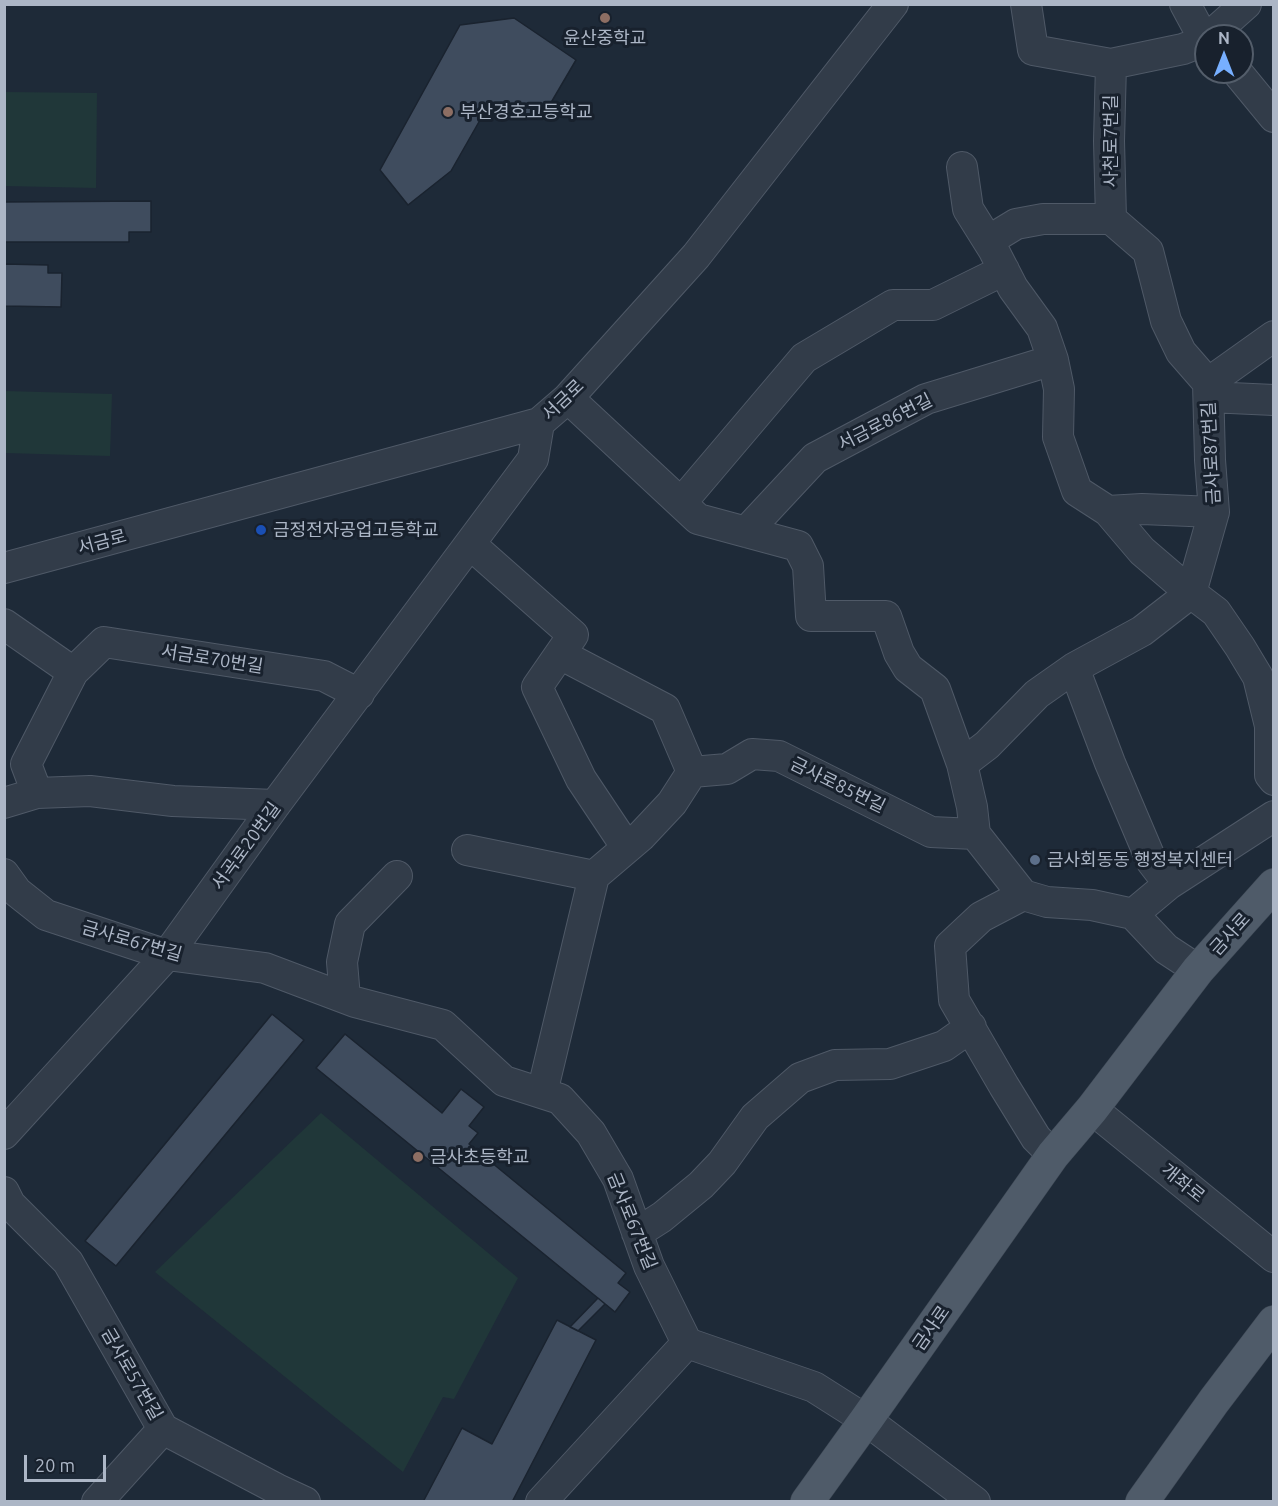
<!DOCTYPE html>
<html>
<head>
<meta charset="utf-8">
<style>
	body { margin:0 }
	#map { position:relative; width:1278px; height:1506px; overflow:hidden; background:#1e2a38; font-family:Ubuntu,sans-serif }
	canvas { display:block }
	.frame { position:absolute; inset:0; border:6px solid #acb6c6; pointer-events:none }
	.north { position:absolute; left:1194px; top:24px; width:60px; height:60px; box-sizing:border-box; background:#18212d; border:2px solid #535d6a; border-radius:50%; rotate:0deg; font-size:16px; font-weight:700; line-height:24px; text-align:center; color:#acb6c6 }
	.north::after { content:''; display:block; margin:auto; width:21px; height:27px; background:#77afff; clip-path:polygon(50% 0,100% 100%,50% 72%,0 100%) }
	.scale { position:absolute; left:24px; top:1455px; width:82px; height:27px; box-sizing:border-box; border:3px solid #acb6c6; border-top:0; padding-left:8px; font-size:18px; line-height:21px; white-space:nowrap; color:#acb6c6; -webkit-text-stroke:4px #18212d; paint-order:stroke }
</style>
</head>
<body>
<div id="map">
<canvas width="1278" height="1506"></canvas>
<div class="frame"></div>
<div class="north">N</div>
<div class="scale">20 m</div>
</div>
<script>
const ctx = document.querySelector('canvas').getContext('2d');
ctx.lineJoin = 'round';
function paint(path, color) { ctx.fillStyle = color; ctx.fill(path, 'evenodd'); }
const shape = rows => new Path2D(rows.map(r => 'M' + r).join(''));
function strokePath(path, color, width, dash) { ctx.strokeStyle = color; ctx.lineWidth = width; ctx.lineCap = dash ? 'butt' : 'round'; ctx.setLineDash(dash || []); ctx.stroke(path); }
function drawText(font, color, halo, rows, align = 'center') {
  ctx.font = font + ' Ubuntu,"Noto Sans KR",sans-serif'; ctx.lineWidth = 6; ctx.setLineDash([]); ctx.textBaseline = 'middle'; ctx.strokeStyle = halo; ctx.fillStyle = color; for (const [text, x, y, turn = 0] of rows) {
    ctx.save(); ctx.translate(x, y); ctx.rotate((+turn || 0) * Math.PI / 180); ctx.textAlign = isNaN(turn) ? turn : align; if (halo) ctx.strokeText(text, 0, 0); ctx.fillText(text, 0, 0); ctx.restore();
  }
}
const green = shape([
	[5,92,97,93,96,188,5,186],
	[5,391,112,394,110,456,5,453],
	[321,1113,518,1278,454,1399,443,1397,403,1472,155,1272]
]);
const building = shape([
	[514,18,576,60,542,118,488,106,451,171,408,205,380,170,460,25,514,18],
	[151,201,151,232,129,232,129,242,4,242,4,202,151,201],
	[4,264,48,265,48,273,62,273,61,307,4,306,4,264],
	[272,1014,304,1040,116,1266,85,1241,272,1014],
	[345,1034,442,1113,461,1089,484,1107,469,1126,478,1133,469,1144,626,1273,618,1283,630,1292,615,1312,316,1068,345,1034],
	[598,1298,605,1304,578,1331,570,1327,598,1298],
	[557,1320,596,1340,512,1502,423,1502,462,1428,492,1444,557,1320]
]);
const minor = shape([
	[1026,4,1033,50,1111,64,1183,49,1206,40],
	[1185,4,1206,43],
	[1210,36,1246,4],
	[1111,64,1109,141,1111,219],
	[1237,72,1274,117],
	[962,167,968,209,993,249,1013,288,1042,328,1053,360,1059,389,1058,437,1077,491,1108,511,1142,551,1191,593,1216,612,1240,647,1258,677,1270,726,1270,775,1274,780],
	[1208,383,1274,336],
	[1209,397,1274,400],
	[568,398,698,519,798,546,808,566,811,616,886,616,899,653,908,668,935,689,962,764],
	[681,503,804,358,893,305,933,305,1004,270],
	[1108,511,1142,509,1214,512],
	[746,532,815,458,926,399,1053,360],
	[470,544,573,635,537,687,581,779,627,848],
	[4,568,539,423,568,398,696,256,893,4],
	[4,624,73,672],
	[560,654,665,709,692,772],
	[1074,668,1110,763,1152,862,1169,884],
	[692,772,727,769,752,754,779,756,931,832,975,834,972,807,962,764,987,745,1037,694,1074,668,1142,631,1191,593,1214,512,1210,460,1208,383,1181,352,1166,321,1148,251,1111,219,1043,219,1016,224,988,241],
	[37,793,26,764,73,672,104,642,324,676,359,694],
	[4,803,37,793,90,791,173,801,275,805],
	[975,834,1023,895,1047,902,1092,905,1133,914,1166,949,1198,970],
	[467,850,594,876],
	[4,874,17,892,46,915,167,955,265,968,355,1002,443,1025,504,1081,560,1099,591,1133,618,1179,649,1266,687,1343,814,1387,866,1420,975,1502],
	[1023,895,981,917,950,946,954,1000,1004,1086,1036,1138,1053,1155],
	[1133,914,1169,884,1274,816],
	[345,998,342,962,350,924,397,876],
	[542,1093,594,876,641,836,672,803,692,772],
	[1092,1109,1274,1257],
	[4,1134,167,955,275,805,533,459,539,423],
	[4,1192,10,1204,68,1262,163,1429,277,1489,305,1502],
	[637,1233,662,1217,701,1185,722,1163,755,1117,800,1078,835,1065,890,1064,944,1046,971,1027],
	[97,1502,163,1429],
	[541,1502,687,1343]
]);
const major = shape([
	[807,1502,866,1420,1053,1155,1092,1109,1198,970,1274,885],
	[1142,1502,1214,1401,1274,1322]
]);
const markers = [
	[605,18,6,"#8d6e63"],
	[448,112,6,"#8d6e63"],
	[261,530,6,"#1a4fb4"],
	[1035,860,6,"#5c6f8a"],
	[418,1157,6,"#8d6e63"]
];
const poiNames = [
	["윤산중학교",605,38,"center"],
	["부산경호고등학교",460,112],
	["금정전자공업고등학교",273,530],
	["금사회동동 행정복지센터",1047,860],
	["금사초등학교",430,1157]
];
const streetNames = [
	["사천로7번길",1111,141,-90],
	["서금로",563,400,-44],
	["서금로86번길",885,422,-27],
	["금사로87번길",1211,453,-93],
	["서금로",102,542,-15],
	["서금로70번길",212,659,9],
	["금사로85번길",838,785,26],
	["서곡로20번길",246,846,-54],
	["금사로",1230,934,-48],
	["금사로67번길",132,941,16],
	["개좌로",1183,1183,39],
	["금사로67번길",632,1221,68],
	["금사로",931,1328,-55],
	["금사로57번길",132,1374,60]
];
paint(green, '#203739');
paint(building, '#3f4c5e');
strokePath(building, '#1a232f', 1.5);
strokePath(minor, '#4f5967', 32);
strokePath(major, '#3b4552', 34);
strokePath(minor, '#323c49', 30);
strokePath(major, '#4f5b69', 33);
for (const [x, y, r, color] of markers) { const dot = new Path2D(); dot.arc(x, y, r, 0, 2 * Math.PI); ctx.fillStyle = color; ctx.fill(dot); strokePath(dot, '#18212d', 2); }
drawText('18px', '#acb6c6', '#18212d', poiNames, 'left');
drawText('18px', '#acb6c6', '#18212d', streetNames);
</script>
</body>
</html>
